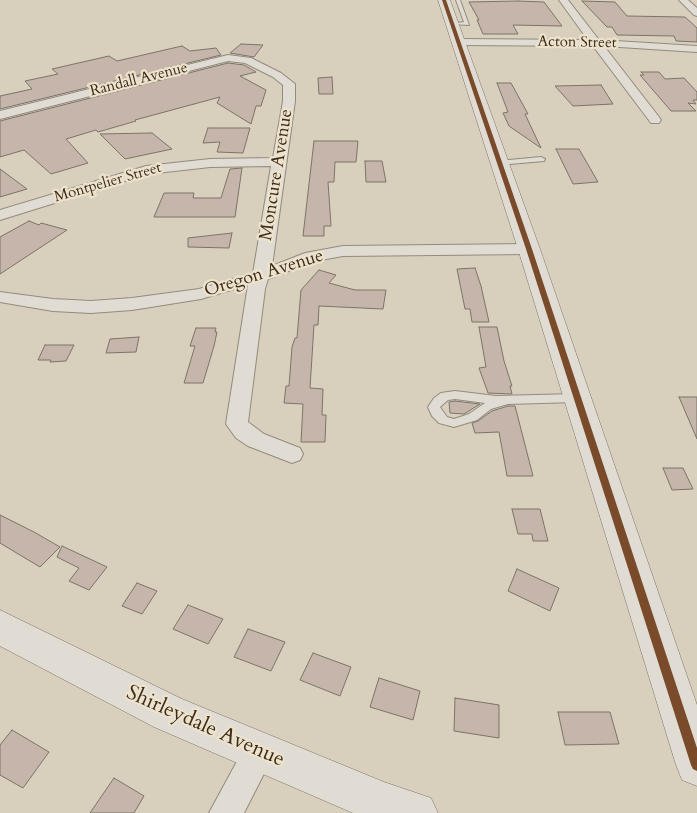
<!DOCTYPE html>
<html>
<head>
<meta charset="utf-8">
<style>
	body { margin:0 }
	canvas { display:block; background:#d8cfbd }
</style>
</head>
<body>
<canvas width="697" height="813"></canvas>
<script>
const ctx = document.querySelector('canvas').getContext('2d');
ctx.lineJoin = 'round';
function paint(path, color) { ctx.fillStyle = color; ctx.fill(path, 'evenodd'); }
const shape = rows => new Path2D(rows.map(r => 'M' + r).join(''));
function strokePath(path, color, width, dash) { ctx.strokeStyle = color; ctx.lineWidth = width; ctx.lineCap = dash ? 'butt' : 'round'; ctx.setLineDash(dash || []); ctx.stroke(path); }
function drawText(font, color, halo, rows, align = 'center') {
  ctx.font = font + ' Cardo,serif'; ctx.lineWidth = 4.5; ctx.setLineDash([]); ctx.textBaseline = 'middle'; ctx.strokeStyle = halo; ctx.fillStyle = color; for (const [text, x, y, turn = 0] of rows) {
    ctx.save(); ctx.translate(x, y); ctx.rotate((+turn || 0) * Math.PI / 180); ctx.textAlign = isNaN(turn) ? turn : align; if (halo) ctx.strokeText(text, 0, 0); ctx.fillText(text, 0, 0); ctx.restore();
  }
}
const building = shape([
	[518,1,544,2,562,26,513,25,518,34,483,34,477,20,479,20,469,2,518,1],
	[582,1,615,2,627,16,685,17,697,28,697,42,676,41,674,36,617,35,612,27,607,27,582,1],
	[241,44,263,45,254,57,230,53,241,44],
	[182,46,190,51,216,48,221,55,0,109,0,96,32,89,25,81,58,74,52,69,109,56,117,61,182,46],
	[228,63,244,65,256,72,240,76,266,90,261,106,256,106,251,124,217,103,220,97,135,120,136,121,98,132,96,130,66,139,88,163,51,174,24,150,0,157,0,121,228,63],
	[641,72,659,72,665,79,684,78,697,92,697,100,693,100,696,104,688,103,696,111,671,111,640,75,644,75,641,72],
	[332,77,333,94,319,94,318,78,332,77],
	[497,83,511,83,528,114,525,114,541,148,509,126,503,113,508,112,497,83],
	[601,85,613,104,573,106,555,86,601,85],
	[208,128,250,128,243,153,217,152,220,142,203,143,208,128],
	[152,133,172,149,125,159,100,134,152,133],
	[314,141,358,141,356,162,335,162,334,182,328,182,331,226,324,226,324,236,303,236,314,141],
	[556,149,579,149,598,182,573,184,556,149],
	[365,161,382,161,386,182,366,182,365,161],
	[242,168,235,217,154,217,164,193,194,193,193,198,221,198,230,169,242,168],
	[0,169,27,189,0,197,0,169],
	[29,221,39,225,41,223,67,230,0,274,0,237,29,221],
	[232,233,229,248,188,247,188,238,232,233],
	[475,268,481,286,489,322,472,322,470,309,465,309,457,269,475,268],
	[319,270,336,275,329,283,355,290,386,290,383,309,319,306,318,325,314,325,310,388,323,389,322,415,326,415,325,442,301,442,303,404,284,403,286,386,289,386,292,347,295,338,297,338,301,290,319,270],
	[479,327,497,327,504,361,512,386,510,386,512,394,488,393,479,368,486,367,479,327],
	[196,328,216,328,215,332,217,332,214,346,203,383,184,383,195,346,190,346,196,328],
	[139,337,136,352,106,353,110,339,139,337],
	[45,345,74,345,66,361,50,362,51,360,38,360,45,345],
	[679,397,697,397,697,439,679,397],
	[455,401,480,404,464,414,450,413,449,402,455,401],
	[508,406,515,406,533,476,507,476,499,432,475,433,472,423,478,421,492,411,508,406],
	[663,468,683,468,693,489,672,490,663,468],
	[512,509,540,509,548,541,533,541,532,534,518,534,512,509],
	[0,515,34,532,60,547,40,567,0,543,0,515],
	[62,546,107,567,89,590,69,581,79,568,57,557,62,546],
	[517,569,559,588,550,611,508,591,517,569],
	[137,583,157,591,142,614,122,606,137,583],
	[188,605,223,619,208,644,173,629,188,605],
	[248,629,285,642,271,671,234,657,248,629],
	[313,653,351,667,340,696,300,680,313,653],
	[379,678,420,691,413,720,370,707,379,678],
	[455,698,499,705,499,738,454,731,455,698],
	[558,712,610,712,619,744,565,745,558,712],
	[12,730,49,752,23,788,0,775,0,745,12,730],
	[114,778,144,796,134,813,90,813,114,778]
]);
const lane = shape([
	[456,0,460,0,469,25,449,24,464,22,456,0],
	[541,157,545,159,544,161,498,165,494,163,498,161,541,157],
	[455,391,496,396,577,394,583,398,577,402,508,404,491,409,477,420,454,427,439,423,432,416,428,407,434,398,441,393,455,391],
	[455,399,485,403,469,414,454,419,447,417,440,407,448,400,455,399]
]);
const street = shape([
	[559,0,568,0,599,40,697,46,697,52,604,46,659,117,661,120,659,123,651,123,593,46,458,45,453,42,458,39,588,40,559,0],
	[679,0,688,0,697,8,697,16,694,15,679,0],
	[228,55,251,58,281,73,295,84,295,101,272,266,305,253,343,246,529,244,535,246,537,249,535,252,529,254,343,256,315,261,268,279,265,289,248,422,264,434,300,448,303,454,300,460,292,463,248,446,236,438,226,424,248,285,201,299,132,310,91,313,53,311,0,302,0,292,53,299,91,301,132,298,199,289,253,273,271,166,210,167,148,174,0,220,0,210,146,166,210,159,273,158,283,101,283,85,273,77,245,63,228,61,0,119,0,111,228,55],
	[259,736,270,741,275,752,244,813,209,813,248,741,259,736]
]);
const secondary = shape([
	[438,0,450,0,540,249,697,705,697,786,682,780,676,765,518,249,438,0],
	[0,610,182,699,384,782,431,798,438,813,353,813,154,727,0,646,0,610]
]);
const bus1 = shape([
	[442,0,446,0,532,249,697,748,697,771,693,769,691,765,526,249,442,0]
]);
const farStreetnames = [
	["Acton Street",577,43,1],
	["Randall Avenue",139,80,-14],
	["Montpelier Street",108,183,-16]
];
const streetNames = [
	["Moncure Avenue",277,175,-81],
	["Oregon Avenue",264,274,-17]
];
const nearStreetnames = [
	["Shirleydale Avenue",205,727,24]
];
paint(building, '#c6b5aa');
strokePath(building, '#7c7469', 1);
strokePath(lane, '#928b7e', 2);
strokePath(street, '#928b7e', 2);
strokePath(secondary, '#7c7469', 1);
paint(lane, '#e0dcd3');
paint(street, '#e0dcd3');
paint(secondary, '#e0dcd3');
paint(bus1, '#7a4b2a');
drawText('15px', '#3b2b19', '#ede2cc', farStreetnames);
drawText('18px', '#3b2b19', '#ede2cc', streetNames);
drawText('21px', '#3b2b19', '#ede2cc', nearStreetnames);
</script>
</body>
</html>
